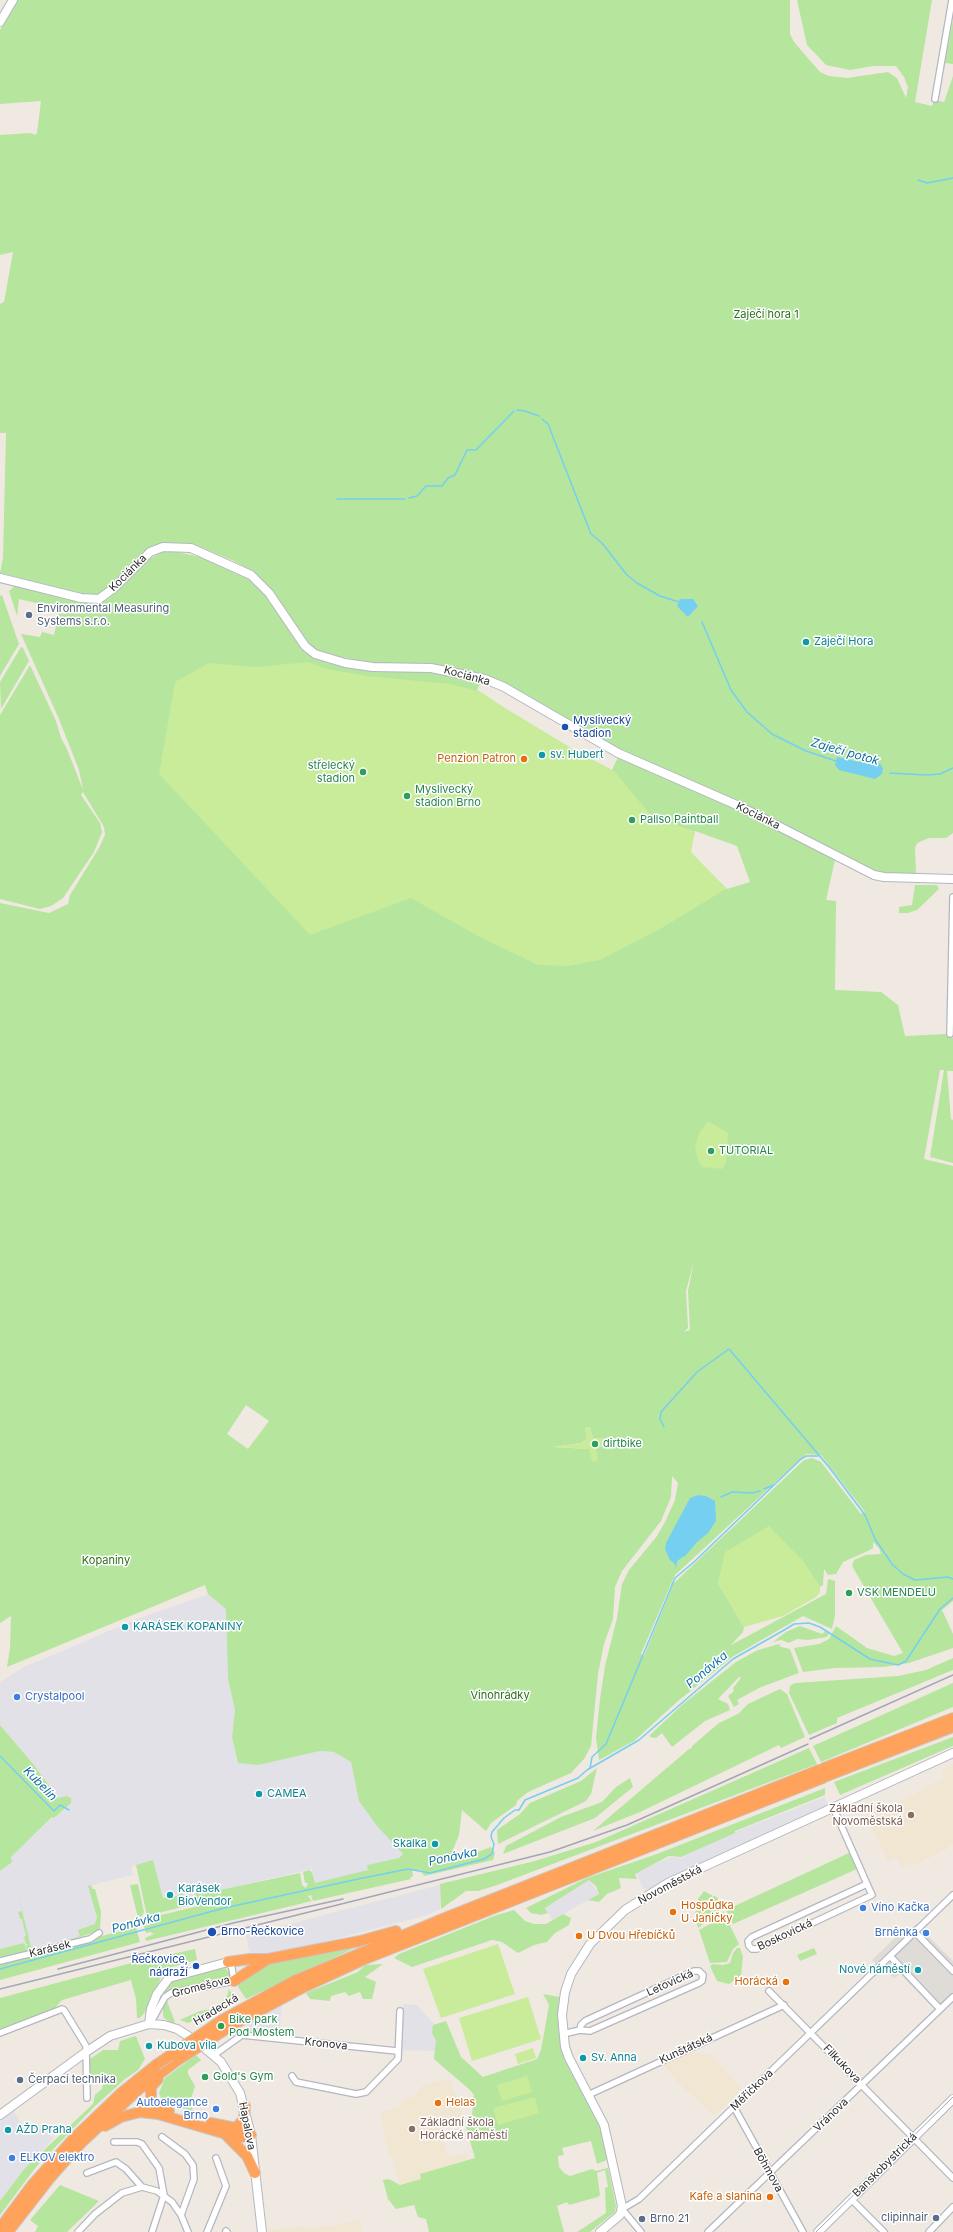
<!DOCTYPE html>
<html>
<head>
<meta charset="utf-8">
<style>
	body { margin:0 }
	canvas { display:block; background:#efe9e1 }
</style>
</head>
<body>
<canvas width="953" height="2232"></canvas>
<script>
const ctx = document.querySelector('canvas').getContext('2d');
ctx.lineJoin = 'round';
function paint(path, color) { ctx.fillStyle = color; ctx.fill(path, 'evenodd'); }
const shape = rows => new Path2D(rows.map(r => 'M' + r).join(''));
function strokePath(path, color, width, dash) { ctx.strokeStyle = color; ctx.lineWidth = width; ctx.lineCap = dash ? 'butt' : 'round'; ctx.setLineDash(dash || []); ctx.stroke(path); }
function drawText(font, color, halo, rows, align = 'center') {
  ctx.font = font + ' Inter,sans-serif'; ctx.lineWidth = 3; ctx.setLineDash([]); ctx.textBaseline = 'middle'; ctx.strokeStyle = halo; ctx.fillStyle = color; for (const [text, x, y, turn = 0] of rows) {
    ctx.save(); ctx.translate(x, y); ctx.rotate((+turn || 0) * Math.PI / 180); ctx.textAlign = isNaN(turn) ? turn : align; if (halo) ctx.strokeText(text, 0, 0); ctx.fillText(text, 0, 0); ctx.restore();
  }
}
const industrial = shape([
	[208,1594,226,1609,228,1679,235,1710,232,1737,238,1763,258,1765,320,1751,334,1752,351,1762,360,1799,377,1826,403,1854,399,1858,367,1865,369,1870,315,1883,312,1869,185,1898,182,1893,177,1896,163,1898,161,1890,137,1865,131,1867,133,1875,92,1885,99,1913,97,1924,80,1936,0,1956,0,1867,53,1817,55,1818,71,1803,67,1797,58,1799,34,1765,0,1725,0,1682,24,1667,69,1648,137,1619],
	[825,1797,828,1806,667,1879,647,1891,642,1886,636,1872,671,1857,681,1858,735,1832],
	[589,1879,599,1894,552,1920,545,1908],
	[440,1885,440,1909,428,1915,273,1955,250,1956,246,1935],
	[403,2004,417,2005,436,2026,437,2051,399,2050],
	[282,2005,279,2034,241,2031,250,2022],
	[13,2111,22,2124,27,2121,54,2138,25,2168,0,2201,0,2120]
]);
const education = shape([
	[953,1764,953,1843,947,1849,912,1866,910,1863,902,1867,897,1857,888,1861,866,1816,872,1813,870,1808,876,1805,878,1811,922,1791,921,1789,944,1778,941,1772],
	[690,2052,711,2055,742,2089,714,2116,692,2094,686,2091,664,2066,665,2063],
	[450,2079,454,2094,456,2094,464,2123,455,2126,453,2119,438,2123,448,2158,467,2153,469,2160,420,2174,421,2179,400,2185,391,2155,389,2155,380,2113,399,2107,403,2100,416,2096,422,2086],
	[359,2220,362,2232,268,2232,268,2230,307,2226,308,2228,343,2224]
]);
const green = shape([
	[18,0,790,0,790,34,794,42,820,72,829,76,847,78,888,72,897,78,906,98,908,87,904,77,896,66,873,66,850,70,826,65,807,45,797,0,932,0,915,102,932,106,934,100,944,102,953,76,953,833,946,838,929,838,917,843,915,848,916,874,882,873,874,870,744,804,609,744,497,680,482,674,431,664,373,663,317,652,308,645,273,592,254,572,234,561,193,544,157,544,147,549,103,593,98,595,87,596,0,573,3,558,6,433,0,433,0,304,4,302,13,252,0,255,0,135,31,133,35,135,37,133,41,101,0,104,0,30],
	[953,20,953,64,946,63,945,63],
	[167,550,201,557,248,579,268,598,305,653,328,663,345,667,431,671,481,682,477,690,503,707,574,750,612,770,618,757,740,810,835,860,826,900,836,901,835,990,881,992,898,1005,905,1036,946,1034,950,1038,953,1038,953,1071,945,1071,947,1071,951,1119,953,1120,953,1163,930,1157,944,1070,940,1070,924,1159,953,1166,953,1601,942,1610,953,1634,953,1648,909,1663,884,1667,835,1668,803,1672,794,1648,819,1644,829,1639,836,1626,867,1648,894,1656,903,1653,852,1566,854,1560,866,1555,881,1554,879,1548,873,1542,873,1548,870,1550,843,1562,836,1574,828,1575,824,1569,823,1585,820,1587,801,1559,718,1583,744,1627,743,1632,731,1645,826,1594,828,1579,835,1581,835,1615,832,1629,803,1616,732,1657,678,1701,634,1741,599,1760,596,1738,600,1699,605,1666,617,1618,622,1584,629,1570,657,1536,665,1522,675,1500,678,1483,672,1476,671,1497,661,1521,622,1571,615,1587,613,1619,604,1644,598,1674,591,1746,584,1759,571,1773,528,1792,517,1801,516,1805,491,1823,486,1831,462,1810,459,1835,452,1852,456,1860,491,1847,495,1853,493,1860,424,1876,421,1870,412,1870,413,1877,410,1877,411,1879,313,1901,311,1895,308,1896,312,1901,146,1941,145,1938,154,1934,150,1932,146,1933,144,1926,149,1925,148,1918,199,1906,199,1903,193,1899,197,1892,201,1894,300,1873,302,1885,306,1888,308,1883,305,1883,303,1872,309,1870,312,1872,315,1883,368,1870,367,1865,399,1858,403,1854,377,1826,359,1801,351,1762,334,1752,320,1751,258,1765,238,1763,232,1737,235,1710,228,1679,226,1609,208,1594,205,1585,7,1667,10,1648,11,1616,0,1623,0,903,49,913,68,904,70,895,99,848,105,835,104,827,83,792,81,795,100,823,102,832,94,852,63,898,51,906,40,909,0,899,0,715,30,665,56,721,61,738,67,749,83,790,79,770,59,719,21,634,40,637,42,632,54,635,59,613,65,614,66,610,19,599,17,616,9,591,16,585,95,605,108,599,145,561],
	[695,831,737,846,750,882,727,889,690,852],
	[694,1261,688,1291,690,1330,684,1332,688,1328,686,1291],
	[246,1405,269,1421,248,1449,227,1434],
	[585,1427,590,1427,593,1438,615,1440,616,1443,599,1447,596,1450,597,1461,589,1449,553,1447,582,1443,587,1438],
	[806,1454,821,1455,865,1512,861,1514,821,1462,812,1458,804,1460,673,1584,644,1656,641,1654,675,1575],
	[2,595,19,644,0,676,0,596],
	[21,647,23,648,29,661,1,709,0,682],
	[915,885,937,885,939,889,917,910,908,913,899,913,899,907,912,905],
	[800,1626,822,1634,825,1631,829,1634,827,1637,808,1640,797,1639,789,1643,781,1640,773,1642,786,1632],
	[779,1644,781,1647,790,1649,799,1673,761,1687,737,1700,739,1704,734,1707,728,1696,734,1691,733,1688,741,1678,739,1677,718,1699,728,1704,730,1710,705,1721,672,1747,662,1733,656,1738,650,1737,650,1735,682,1705,736,1662,758,1650],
	[953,1658,953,1670,837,1718,837,1723,809,1735,789,1693,790,1686,795,1683,898,1676,926,1670],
	[953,1683,953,1707,821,1762,813,1746],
	[780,1689,787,1694,805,1737,781,1748,779,1745,640,1812,593,1831,689,1749,692,1748,692,1746,719,1723,738,1714,748,1704],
	[0,1725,34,1765,58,1798,67,1796,71,1798,71,1803,54,1818,52,1817,11,1857,12,1862,0,1871],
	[953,1737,953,1746,840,1795,834,1782],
	[809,1748,817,1764,497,1885,478,1891,466,1891,441,1909,440,1884,535,1861,596,1842],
	[597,1768,591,1794,586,1801,498,1844,497,1830,520,1814,530,1803,581,1781],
	[630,1778,633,1787,595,1818,503,1854,506,1846,561,1817,602,1802,616,1787],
	[825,1788,825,1795,735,1831,735,1833,681,1857,669,1856,635,1874,637,1879,619,1878,621,1888,607,1894,599,1902,588,1900,599,1894,596,1886,589,1880,545,1908,548,1913,541,1915,531,1913,526,1908,587,1878,657,1854],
	[849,1853,857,1869,733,1924,726,1910],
	[153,1860,163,1898,177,1896,182,1893,185,1898,182,1895,179,1895,179,1901,186,1900,186,1906,147,1916,136,1865],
	[12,1869,31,1947,34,1947,27,1950,26,1945,30,1944,26,1944,24,1937,26,1936,22,1919,20,1919,18,1912,22,1911],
	[138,1884,144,1912,142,1916,138,1918,130,1885],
	[91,1885,92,1889,95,1889,101,1912,100,1928,97,1931,80,1937,49,1945,80,1936,78,1930,95,1924,97,1917,88,1886],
	[704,1891,713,1896,697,1907,698,1899],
	[714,1896,717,1897,722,1909,698,1928,695,1912],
	[514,1910,525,1921,534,1924,546,1924,563,1914,571,1918,569,1925,555,1933,547,1942,534,1945,518,1953,502,1942,492,1940,412,1967,394,1958,399,1954,494,1916],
	[723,1911,739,1944,733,1949,727,1962,710,1963,699,1930,712,1923],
	[136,1927,140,1942,0,1980,0,1963],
	[24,1943,27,1951,0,1958,0,1949],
	[361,1945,246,1999,238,1987,241,1979,265,1963],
	[737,1948,740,1948,743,1957,741,1975,729,1984,717,1981,710,1966,713,1964,723,1965,730,1963,733,1953],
	[814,1948,817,1954,800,1961,797,1955],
	[195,1949,197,1960,165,1969,145,2012,140,2018,137,2018,136,1999,131,1980,62,2000,55,2008,0,2029,0,1998,139,1961],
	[383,1964,365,1977,376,1982,372,1999,363,1999,360,1992,349,1996,345,1992,331,1996,330,2001,310,1999,306,1993,358,1972,365,1965],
	[225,1968,230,1973,229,1977,226,1980,178,1988,164,1994,162,1991,171,1981],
	[229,1989,235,2000,232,2002,188,2023,180,2020,200,2011,215,2008,227,1996],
	[543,1994,559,1997,558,2028,564,2059,602,2130,609,2157,607,2160,597,2164,591,2141,562,2148,564,2155,558,2156,559,2167,564,2173,570,2176,592,2169,596,2171,608,2168,616,2206,615,2212,590,2232,577,2232,606,2213,605,2188,608,2187,605,2170,597,2173,600,2195,598,2197,569,2205,567,2202,557,2206,564,2232,429,2232,426,2219,418,2217,414,2205,396,2209,388,2199,383,2180,389,2179,400,2185,421,2179,420,2174,475,2158,466,2127,471,2125,474,2095,470,2090,434,2059,436,2040,432,2033,433,2025,446,2021,461,2057,483,2077,537,2059,541,2050,549,2005],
	[167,2001,175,2022,172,2023,164,2018,163,2014,163,2007],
	[136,2036,145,2059,138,2070,125,2079,94,2107,36,2167,0,2215,0,2201,25,2168,93,2104,95,2095,102,2089,103,2084,98,2075,88,2075,90,2059,103,2050,118,2050,120,2041],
	[196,2055,201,2060,188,2070,188,2074,195,2086,190,2102,194,2113,162,2100,159,2093,165,2078],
	[60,2185,99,2201,67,2232,35,2232,38,2226,30,2220]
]);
const pitch = shape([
	[308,662,327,669,367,676,450,684,481,692,503,707,574,750,615,772,653,818,695,831,691,852,726,889,660,929,600,960,568,966,538,965,478,936,411,898,310,935,159,774,175,682,209,663,256,667],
	[708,1121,728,1133,726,1163,722,1169,702,1167,697,1157,695,1145,700,1132],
	[585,1427,590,1427,593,1438,616,1440,616,1443,599,1447,596,1450,597,1461,594,1462,592,1461,589,1449,553,1447,583,1443,587,1438],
	[769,1526,801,1559,820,1587,820,1592,816,1597,783,1616,744,1627,718,1583,725,1552],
	[498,1944,515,1994,441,2018,423,1969],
	[528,1997,541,2039,472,2061,459,2018],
	[533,2048,536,2058,518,2064,515,2054],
	[527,2076,532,2092,502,2101,497,2085],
	[535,2097,539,2113,498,2125,493,2108]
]);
const plaza = shape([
	[916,1924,953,1961,953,1992,935,2010,900,1974,894,1978,872,1960,898,1935,909,1930]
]);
const water = shape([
	[680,599,693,599,698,606,688,617,677,606],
	[837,757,859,762,880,764,883,768,882,774,875,779,839,770,835,765],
	[698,1495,706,1496,715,1501,716,1521,708,1533,697,1542,686,1555,677,1561,676,1569,675,1564,670,1560,665,1549,666,1543,690,1498]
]);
const stream = shape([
	[918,180,927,183,953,178],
	[517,410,525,411,539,416],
	[542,419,548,424,591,534,602,543,627,575,637,583,660,596,679,602],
	[409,498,417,496,426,486,442,486,448,478,455,475,467,450,476,450,514,411],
	[337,499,405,499],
	[702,622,731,690,747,712,772,734,806,751,836,761],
	[890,773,926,775,940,774,953,768],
	[664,1427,660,1419,661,1412,697,1372,729,1349,829,1467,865,1515,875,1539,892,1564,903,1574,915,1580,948,1577,953,1579],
	[764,1489,774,1485],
	[721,1497,732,1492,752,1493,760,1491],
	[0,1756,54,1811,60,1805,69,1810],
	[590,1768,592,1757,606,1744,675,1578,694,1562,801,1459,806,1456,818,1456],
	[0,1969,224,1908,363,1878,408,1869,430,1873,484,1859,492,1854,494,1844,491,1837,492,1832,504,1818,515,1810,519,1810,525,1800,578,1778,587,1770,639,1740,733,1659,786,1629,794,1624,809,1623,820,1627,870,1659,898,1665,906,1661,940,1609,953,1598]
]);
const street = shape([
	[935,99,952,0],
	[950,1034,953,897],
	[833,1807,860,1868,867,1884,872,1895,757,1949,752,1949,749,1946,748,1941,752,1937,867,1884],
	[915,1932,953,1971],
	[890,1956,940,2009],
	[0,1961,90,1939,99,1933],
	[769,1991,953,2178],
	[151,2022,165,1997,171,1993,234,1981,232,1968,228,1962],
	[0,2033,62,2009,64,2010,86,2046,87,2098],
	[563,2034,580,2030,590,2031,699,1983,702,1981,703,1975,699,1971,694,1971,585,2021,581,2025,580,2030],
	[214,2055,242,2035,397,2051],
	[292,2076,296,2082,356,2094,366,2092,398,2059,400,2011],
	[588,2095,784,2005],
	[734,2107,803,2232],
	[162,2137,185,2154,193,2165,194,2179,181,2215],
	[114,2142,137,2142,142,2144,159,2168,164,2195,152,2232],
	[87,2173,116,2162,126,2169,142,2187],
	[851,2199,884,2232],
	[226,2231,227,2232],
	[78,2232,95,2214,122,2193,142,2187,157,2191,172,2202,181,2215,188,2232],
	[207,2232,226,2186,216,2158],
	[641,2232,622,2209,639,2199,953,1895],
	[708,2232,953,1997],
	[929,2232,953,2207]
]);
const secondary = shape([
	[0,22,13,0],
	[0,578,81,598,99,599,114,588,150,552,163,547,191,548,251,575,269,593,305,646,315,654,345,663,373,667,431,668,485,679,504,687,618,753,739,806,874,875,884,877,953,879],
	[149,2024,151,2009,157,1994,169,1978,228,1962],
	[0,2115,86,2052,110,2036,149,2024,164,2025,177,2029,196,2041,221,2062,240,2093,251,2135,262,2232],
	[600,2232,620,2215,622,2206,604,2125,569,2058,565,2047,562,2015,565,1992,571,1974,590,1944,625,1910,668,1883,953,1753],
	[818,2232,953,2099]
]);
const highway = shape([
	[824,1768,953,1718],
	[827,1776,953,1727],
	[228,1962,250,1959,268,1959,360,1941,396,1931],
	[296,1980,447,1917,819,1770],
	[234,1981,268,1959],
	[300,1989,365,1959,823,1778],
	[158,2079,151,2087,151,2100,157,2106,169,2111],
	[211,2123,236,2128,251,2135],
	[105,2126,121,2117,140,2112,158,2114,226,2134,242,2137,251,2135],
	[236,2128,244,2119,245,2106],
	[227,2136,247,2156,255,2173],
	[0,2228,32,2185,74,2138,120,2094,156,2065],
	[8,2232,50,2178,82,2142,138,2090,178,2060]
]);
const tram = shape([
	[816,2232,953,2097]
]);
const rail = shape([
	[810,1739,953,1675],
	[58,1969,233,1923,343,1899],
	[0,1989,550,1852,627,1825,808,1744]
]);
const highwayBridge = shape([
	[178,2060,231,2026,300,1989],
	[156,2065,222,2020,296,1980]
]);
const markers = [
	[29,615,4,"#5c6f8a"],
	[806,642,4,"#0f9aa8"],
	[565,727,4,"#1a4fb4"],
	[542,755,4,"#0f9aa8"],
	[524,759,4,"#e8710a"],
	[363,772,4,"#2e9e5b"],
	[407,796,4,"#2e9e5b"],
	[632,820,4,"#2e9e5b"],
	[711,1151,4,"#2e9e5b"],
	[595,1444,4,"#2e9e5b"],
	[849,1593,4,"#2e9e5b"],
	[125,1627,4,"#0f9aa8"],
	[17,1697,4,"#3f7fe0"],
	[259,1794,4,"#0f9aa8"],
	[911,1815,4,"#8d6e63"],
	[435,1844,4,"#0f9aa8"],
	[170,1895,4,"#0f9aa8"],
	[863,1908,4,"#3f7fe0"],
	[673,1912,4,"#e8710a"],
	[212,1932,5,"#1a4fb4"],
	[926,1933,4,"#3f7fe0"],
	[579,1936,4,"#e8710a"],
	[196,1966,4,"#1a4fb4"],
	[918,1970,4,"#0f9aa8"],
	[786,1982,4,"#e8710a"],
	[221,2026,4,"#2e9e5b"],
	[149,2046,4,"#0f9aa8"],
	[583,2058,4,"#0f9aa8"],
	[205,2077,4,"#2e9e5b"],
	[20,2080,4,"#5c6f8a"],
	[438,2103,4,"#e8710a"],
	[216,2109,4,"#3f7fe0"],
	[412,2129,4,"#8d6e63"],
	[8,2130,4,"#0f9aa8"],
	[12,2158,4,"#3f7fe0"],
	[770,2197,4,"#e8710a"],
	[936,2218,4,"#5c6f8a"],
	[642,2219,4,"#5c6f8a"]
];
const parkNames = [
	["Zaječí hora 1",766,315],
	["Kopaniny",106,1561],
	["Vinohrádky",500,1696]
];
const streetNames = [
	["Kociánka",128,573,-45],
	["Kociánka",467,676,15],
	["Kociánka",758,816,26],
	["Novoměstská",670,1885,-28],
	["Boskovická",785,1935,-25],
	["Karásek",50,1949,-14],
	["Letovická",670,1983,-24],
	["Gromešova",201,1987,-14],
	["Hradecká",216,2010,-31],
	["Kronova",326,2044,6],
	["Kunštátská",686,2049,-25],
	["Filkukova",842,2064,46],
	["Měřičkova",752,2090,-44],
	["Vránova",831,2115,-44],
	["Hapalova",247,2126,79],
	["Banskobystrická",885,2165,-45],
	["Böhmova",768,2170,61]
];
const serviceNames = [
	["Environmental Measuring",37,609],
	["Systems s.r.o.",37,622],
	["Čerpací technika",28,2080],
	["clipinhair",928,2218,"right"],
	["Brno 21",650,2219]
];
const cultureNames = [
	["Zaječí Hora",814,642],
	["sv. Hubert",550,755],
	["KARÁSEK KOPANINY",133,1627],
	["CAMEA",267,1794],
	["Skalka",427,1844,"right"],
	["Karásek",178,1889],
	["BioVendor",178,1902],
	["Nové náměstí",910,1970,"right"],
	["Kubova vila",157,2046],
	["Sv. Anna",591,2058],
	["AŽD Praha",16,2130]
];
const transitNames = [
	["Myslivecký",573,721],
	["stadion",573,734],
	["Brno-Řečkovice",221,1932],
	["Řečkovice,",188,1960,"right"],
	["nádraží",188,1973,"right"]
];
const foodNames = [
	["Penzion Patron",516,759],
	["Hospůdka",681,1906,"left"],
	["U Janičky",681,1919,"left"],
	["U Dvou Hřebíčků",587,1936,"left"],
	["Horácká",778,1982],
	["Helas",446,2103,"left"],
	["Kafe a slanina",762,2197]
];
const leisureNames = [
	["střelecký",355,766,"right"],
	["stadion",355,779,"right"],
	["Myslivecký",415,790],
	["stadion Brno",415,803],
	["Pallso Paintball",640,820],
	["TUTORIAL",719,1151],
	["dirtbike",603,1444],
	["VSK MENDELU",857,1593],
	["Bike park",229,2020],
	["Pod Mostem",229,2033],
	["Gold's Gym",213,2077]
];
const shopNames = [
	["Crystalpool",25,1697],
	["Víno Kačka",871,1908],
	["Brněnka",918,1933,"right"],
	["Autoelegance",208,2103,"right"],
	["Brno",208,2116,"right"],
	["ELKOV elektro",20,2158]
];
const educationNames = [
	["Základní škola",903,1809],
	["Novoměstská",903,1822],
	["Základní škola",420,2123,"left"],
	["Horácké náměstí",420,2136,"left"]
];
const waterNames = [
	["Zaječí potok",845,752,16],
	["Ponávka",707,1670,-40],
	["Kubelín",40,1784,46],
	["Ponávka",453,1857,-12],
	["Ponávka",136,1923,-15]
];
paint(industrial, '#e3e1e8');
paint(education, '#f0e6d1');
paint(green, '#b6e59e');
paint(pitch, '#c9ec9a');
paint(plaza, '#dfdcd8');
paint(water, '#75cff0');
strokePath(stream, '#75cff0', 1.5);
strokePath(street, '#b4b7c1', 8);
strokePath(secondary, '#b4b7c1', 10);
strokePath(highway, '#c9c9c9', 12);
strokePath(street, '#fff', 5.5);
strokePath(secondary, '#fff', 8);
strokePath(highway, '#ffa35c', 10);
strokePath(tram, '#a3a6b8', 1);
strokePath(rail, '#a3a6b8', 1.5);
strokePath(highwayBridge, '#c9c9c9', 12, []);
strokePath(highwayBridge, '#ffa35c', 10);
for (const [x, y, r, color] of markers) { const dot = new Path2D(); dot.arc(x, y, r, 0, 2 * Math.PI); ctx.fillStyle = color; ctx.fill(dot); strokePath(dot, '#fff', 1.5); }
drawText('11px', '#2c6e1b', '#fff', parkNames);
drawText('11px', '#2e2e2e', '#fff', streetNames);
drawText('11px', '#4e5e75', '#fff', serviceNames, 'left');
drawText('11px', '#0d838f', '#fff', cultureNames, 'left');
drawText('11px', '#164399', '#fff', transitNames, 'left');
drawText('11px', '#c56008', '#fff', foodNames, 'right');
drawText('11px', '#27864d', '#fff', leisureNames, 'left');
drawText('11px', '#366cbe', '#fff', shopNames, 'left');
drawText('11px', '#785e54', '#fff', educationNames, 'right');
drawText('italic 12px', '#0d6fa3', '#fff', waterNames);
</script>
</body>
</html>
